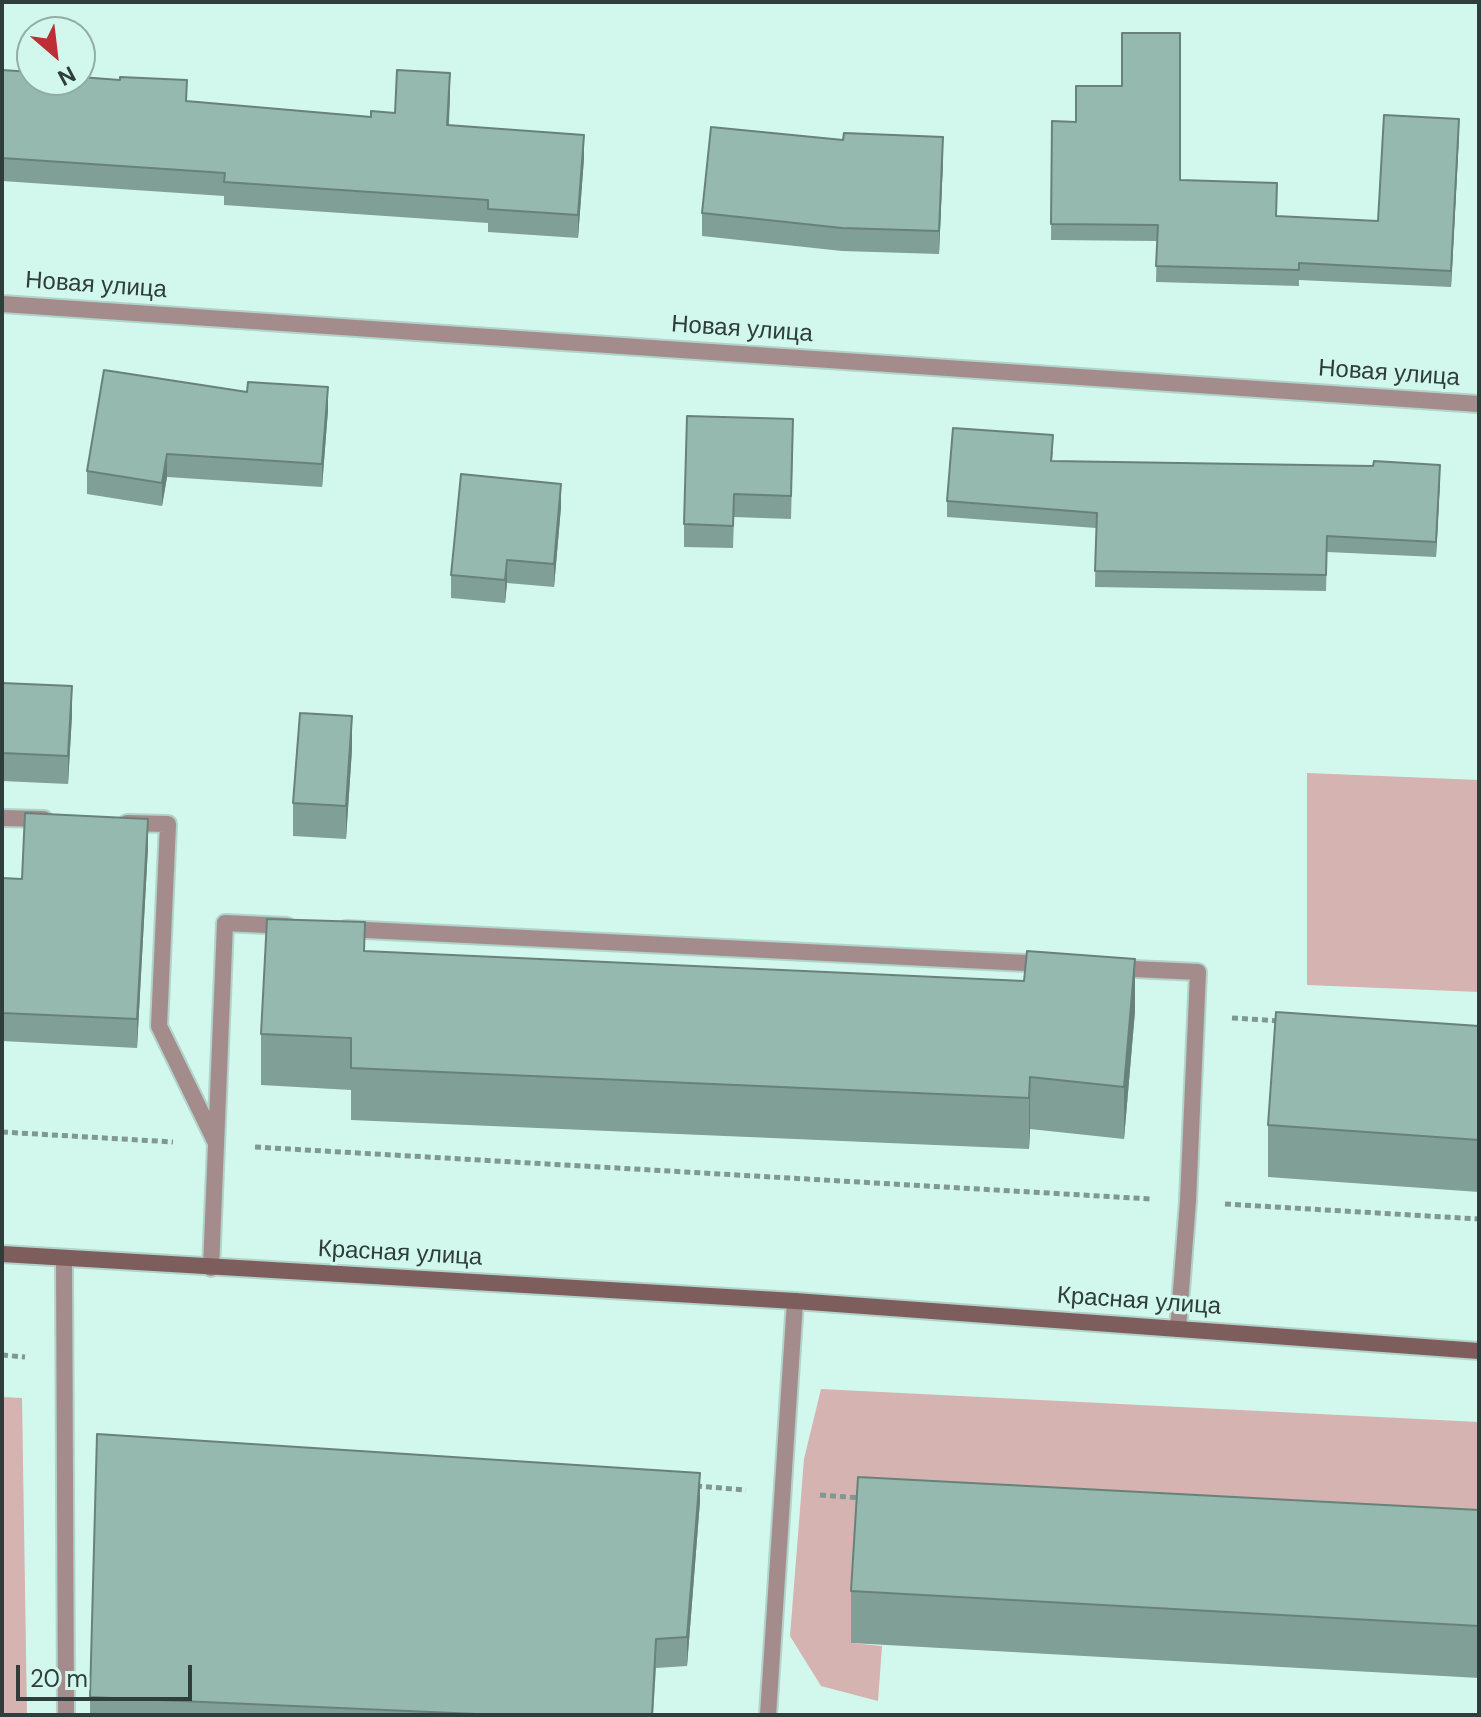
<!DOCTYPE html>
<html>
<head>
<meta charset="utf-8">
<style>
	body { margin:0 }
	#map { position:relative; width:1481px; height:1717px; overflow:hidden; background:#d2f8ed; font-family:"DM Sans",sans-serif }
	canvas { display:block }
	.frame { position:absolute; inset:0; border:4px solid #2f3e3a; pointer-events:none }
	.north { position:absolute; left:16px; top:16px; width:80px; height:80px; box-sizing:border-box; background:#d2f8ed; border:2px solid #91aea5; border-radius:50%; rotate:152deg; font-size:22px; font-weight:700; line-height:32px; text-align:center; color:#2f3e3a }
	.north::after { content:''; display:block; margin:auto; width:28px; height:36px; background:#be2e36; clip-path:polygon(50% 0,100% 100%,50% 72%,0 100%) }
	.scale { position:absolute; left:16px; top:1665px; width:176px; height:36px; box-sizing:border-box; border:4px solid #2f3e3a; border-top:0; padding-left:10px; font-size:24px; line-height:28px; white-space:nowrap; color:#2f3e3a; -webkit-text-stroke:6px #d2f8ed; paint-order:stroke }
</style>
</head>
<body>
<div id="map">
<canvas width="1481" height="1717"></canvas>
<div class="frame"></div>
<div class="north">N</div>
<div class="scale">20 m</div>
</div>
<script>
const ctx = document.querySelector('canvas').getContext('2d');
ctx.lineJoin = 'round';
function paint(path, color) { ctx.fillStyle = color; ctx.fill(path, 'evenodd'); }
const shape = rows => new Path2D(rows.map(r => 'M' + r).join(''));
function strokePath(path, color, width, dash) { ctx.strokeStyle = color; ctx.lineWidth = width; ctx.lineCap = dash ? 'butt' : 'round'; ctx.setLineDash(dash || []); ctx.stroke(path); }
function drawText(font, color, halo, rows, align = 'center') {
  ctx.font = font + ' "DM Sans",sans-serif'; ctx.lineWidth = 6; ctx.setLineDash([]); ctx.textBaseline = 'middle'; ctx.strokeStyle = halo; ctx.fillStyle = color; for (const [text, x, y, turn = 0] of rows) {
    ctx.save(); ctx.translate(x, y); ctx.rotate((+turn || 0) * Math.PI / 180); ctx.textAlign = isNaN(turn) ? turn : align; if (halo) ctx.strokeText(text, 0, 0); ctx.fillText(text, 0, 0); ctx.restore();
  }
}
const green = shape([
	[1307,773,1479,780,1479,992,1307,985],
	[821,1389,1479,1422,1479,1562,851,1643,882,1646,878,1701,821,1686,790,1636,804,1459],
	[2,1397,22,1398,27,1715,2,1715]
]);
const path = shape([
	[1232,1018,1282,1021],
	[2,1132,173,1142],
	[255,1147,1151,1199],
	[1225,1204,1479,1219],
	[2,1355,25,1357],
	[696,1486,746,1490],
	[820,1495,862,1498]
]);
const lane = shape([
	[2,818,44,819],
	[127,823,168,824,159,1026,216,1143],
	[346,929,1046,964],
	[1113,968,1198,972,1188,1201,1178,1329],
	[64,1258,66,1715],
	[211,1268,225,923,287,926]
]);
const street = shape([
	[2,304,1479,404],
	[768,1715,795,1301]
]);
const secondary = shape([
	[2,1254,795,1301,1479,1351]
]);
const wall = shape([
	[2,70,187,102,371,117,395,113,450,96,449,125,584,158,578,238,488,232,488,223,224,205,224,196,2,181],
	[1052,121,1180,180,1277,216,1378,221,1459,135,1451,287,1299,280,1299,286,1156,282,1157,241,1051,240],
	[943,160,939,254,842,251,702,236,702,213],
	[328,410,322,487,167,477,162,506,87,494,87,471],
	[793,442,791,519,734,517,733,548,684,547,684,524],
	[1053,451,1052,461,1440,480,1436,557,1327,552,1326,591,1095,587,1096,528,947,517,947,501],
	[561,507,554,587,507,583,505,603,451,598,451,575],
	[2,683,72,715,68,784,2,781],
	[352,749,346,839,293,836,293,803],
	[148,847,137,1048,2,1041,2,878,22,879],
	[365,951,1135,1011,1124,1139,1030,1129,1029,1149,351,1120,351,1090,261,1085,261,1034],
	[1479,1026,1479,1192,1268,1177,1268,1125],
	[700,1501,687,1666,656,1668,653,1715,90,1715,90,1697],
	[1479,1510,1479,1678,851,1643,851,1591]
]);
const shadedWall = shape([
	[450,73,450,96,447,148,447,125],
	[1459,119,1459,135,1451,287,1451,271],
	[584,135,584,158,578,238,578,215],
	[943,137,943,160,939,254,939,231],
	[328,387,328,410,322,487,322,464],
	[167,454,167,477,162,506,162,483],
	[1440,465,1440,480,1436,557,1436,542],
	[561,484,561,507,554,587,554,564],
	[507,560,507,583,505,603,505,580],
	[72,686,72,715,68,784,68,756],
	[352,716,352,749,346,839,346,806],
	[148,819,148,847,137,1048,137,1019],
	[1135,959,1135,1011,1124,1139,1124,1087],
	[1030,1077,1030,1129,1029,1149,1029,1098],
	[700,1473,700,1501,687,1666,687,1637]
]);
const building = shape([
	[1122,33,1180,33,1180,180,1277,183,1276,216,1378,221,1384,115,1459,119,1451,271,1299,263,1299,270,1156,266,1158,225,1051,224,1052,121,1076,122,1076,86,1122,86,1122,33],
	[2,70,32,72,32,80,80,80,80,77,120,80,120,77,187,80,186,101,371,117,371,111,395,113,397,70,450,73,447,125,584,135,578,215,488,209,488,200,224,182,225,173,2,158,2,70],
	[711,127,843,140,844,133,943,137,939,231,842,228,702,213,711,127],
	[104,370,247,392,248,382,328,387,322,464,167,454,162,483,87,471,104,370],
	[687,416,793,419,791,496,734,494,733,526,684,524,687,416],
	[953,428,1053,435,1051,461,1373,466,1374,461,1440,465,1436,542,1327,536,1326,575,1095,571,1097,513,947,501,953,428],
	[461,474,561,484,554,564,507,560,505,580,451,575,461,474],
	[2,683,72,686,68,756,2,753,2,683],
	[300,713,352,716,346,806,293,803,300,713],
	[25,813,148,819,137,1019,2,1013,2,878,22,879,25,813],
	[267,919,365,922,364,951,1024,981,1027,951,1135,959,1124,1087,1030,1077,1029,1098,351,1068,351,1038,261,1034,267,919],
	[1276,1012,1479,1026,1479,1140,1268,1125,1276,1012],
	[97,1434,700,1473,687,1637,656,1639,652,1715,499,1715,90,1697,97,1434],
	[858,1477,1479,1510,1479,1626,851,1591,858,1477]
]);
const streetNames = [
	["Новая улица",96,286,4],
	["Новая улица",742,330,4],
	["Новая улица",1389,374,4],
	["Красная улица",400,1254,3],
	["Красная улица",1139,1302,4]
];
paint(green, '#d4b3b0');
strokePath(lane, '#b1d3c9', 20);
strokePath(street, '#b1d3c9', 20);
strokePath(secondary, '#b1d3c9', 20);
strokePath(path, '#7f9992', 5, [6, 4]);
strokePath(lane, '#a38c8b', 16);
strokePath(street, '#a38c8b', 16);
strokePath(secondary, '#7d5e5c', 16);
paint(wall, '#809f96');
paint(shadedWall, '#68827a');
paint(building, '#95b9af');
strokePath(building, '#68827a', 2);
drawText('24px', '#2f3e3a', '#d2f8ed', streetNames);
</script>
</body>
</html>
